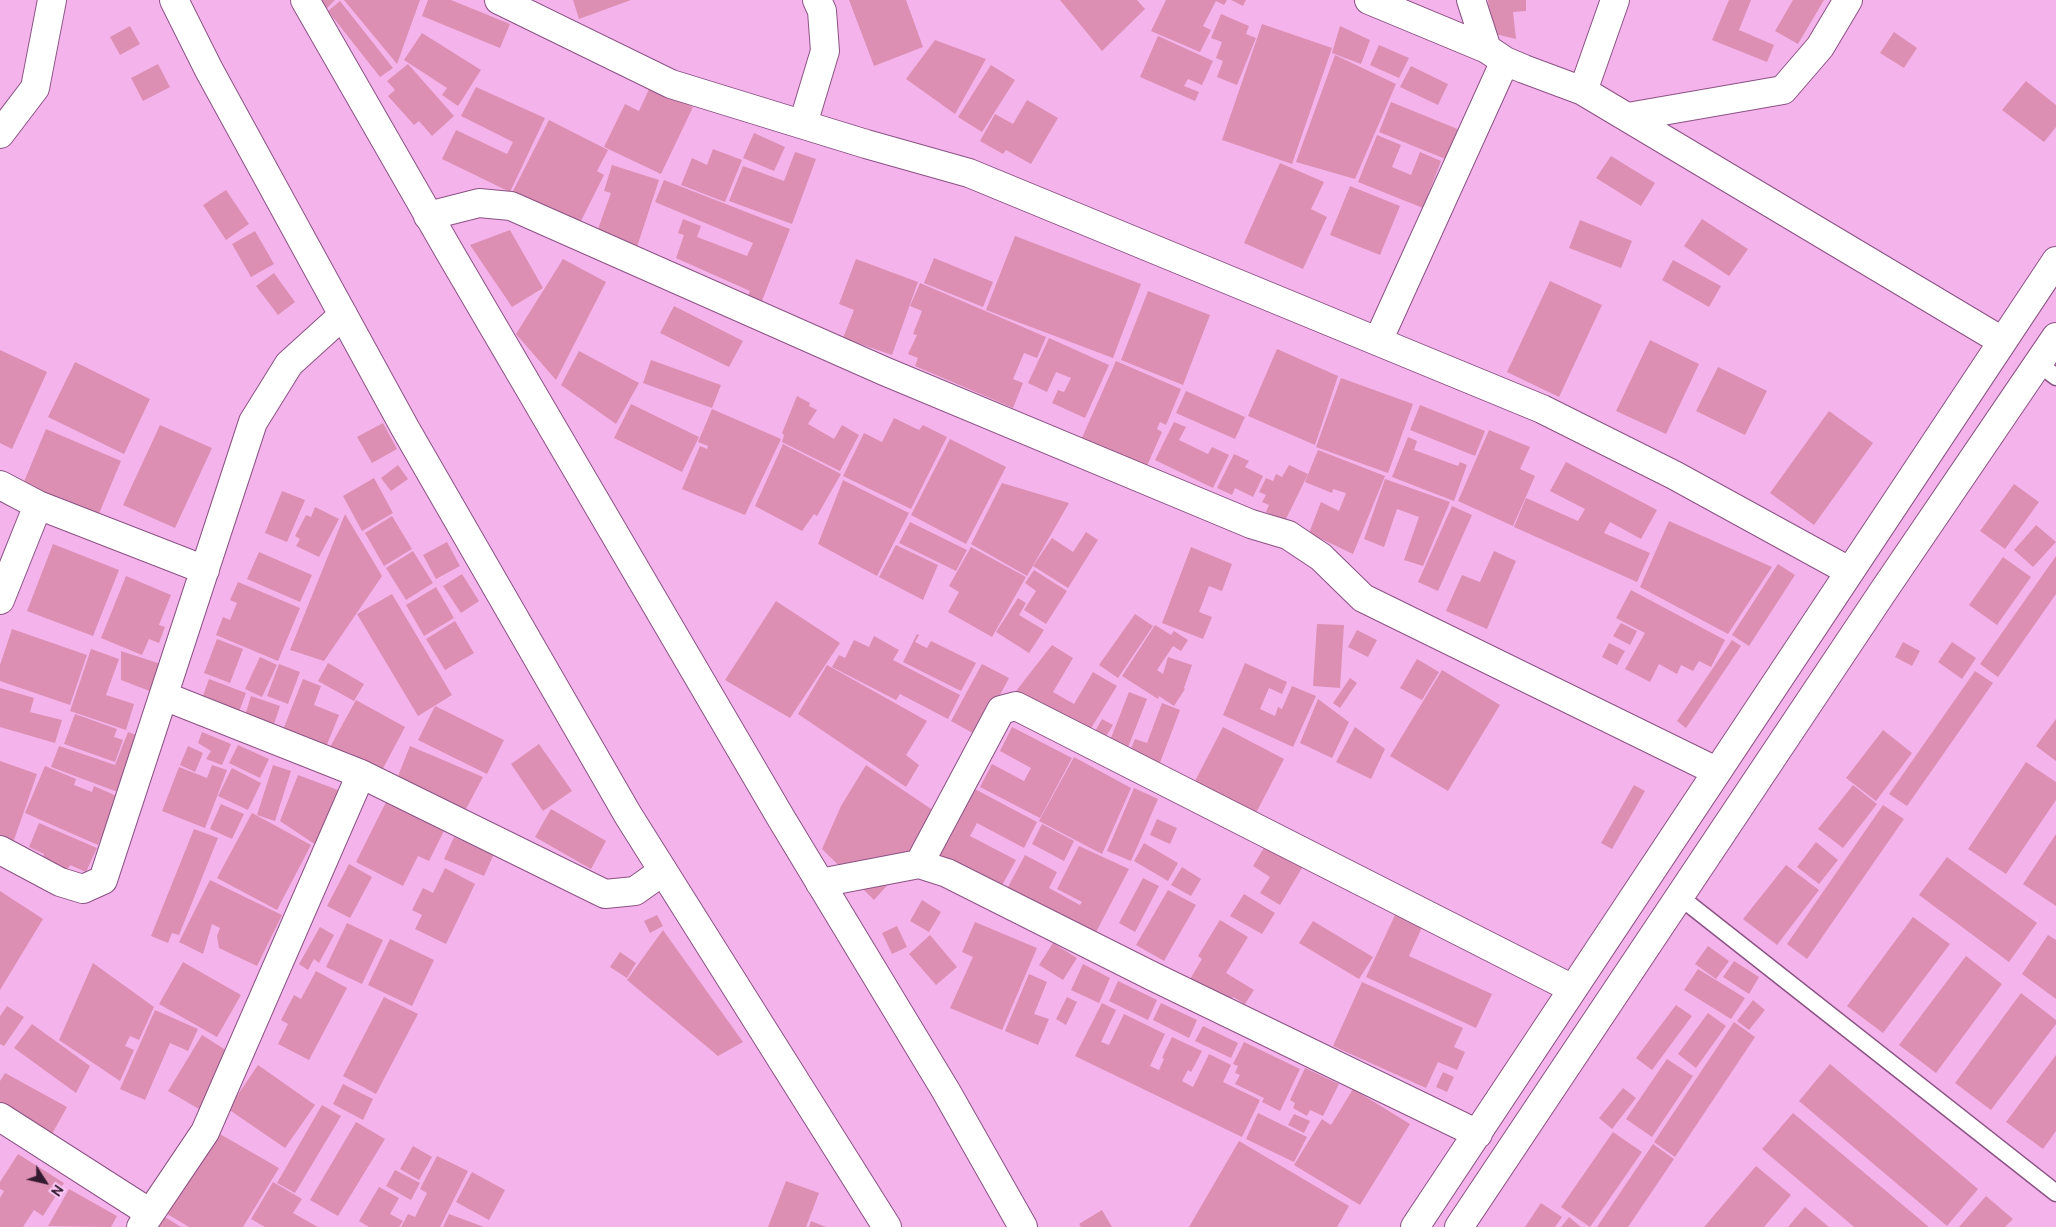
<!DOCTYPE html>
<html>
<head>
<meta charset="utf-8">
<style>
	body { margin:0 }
	#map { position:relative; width:2056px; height:1227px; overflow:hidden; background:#f4b4eb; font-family:Ubuntu,sans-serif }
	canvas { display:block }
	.north { position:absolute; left:20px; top:1157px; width:50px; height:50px; -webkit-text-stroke:4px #fac6f3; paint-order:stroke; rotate:125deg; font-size:14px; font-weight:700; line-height:20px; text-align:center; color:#321b30 }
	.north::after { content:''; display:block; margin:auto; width:18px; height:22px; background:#321b30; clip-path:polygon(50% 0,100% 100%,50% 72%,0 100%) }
</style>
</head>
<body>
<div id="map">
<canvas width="2056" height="1227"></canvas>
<div class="north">N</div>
</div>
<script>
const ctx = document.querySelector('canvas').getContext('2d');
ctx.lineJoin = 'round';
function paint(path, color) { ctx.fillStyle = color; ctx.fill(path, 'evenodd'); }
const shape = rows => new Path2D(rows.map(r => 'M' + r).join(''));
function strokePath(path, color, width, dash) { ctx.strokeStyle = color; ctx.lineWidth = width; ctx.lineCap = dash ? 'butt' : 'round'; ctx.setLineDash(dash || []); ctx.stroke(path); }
const building = shape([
	[311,0,335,0,323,12],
	[344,0,420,0,397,64],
	[428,0,451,0,510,24,500,48,422,16],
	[573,0,631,0,579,19],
	[849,0,906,0,923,47,874,66],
	[1060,0,1137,0,1145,9,1102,51],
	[1166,0,1227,0,1224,5,1216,1,1203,26,1211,30,1200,52,1151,31],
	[1231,0,1246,0,1243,6],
	[1488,0,1526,0,1526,11,1513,12,1516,39,1491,33],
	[1729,0,1751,0,1739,30,1774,45,1767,62,1712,40],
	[1793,0,1824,0,1798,44,1775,31],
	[340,1,393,68,380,77,328,11],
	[1221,14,1249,26,1246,34,1256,38,1237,85,1217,77,1223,61,1216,58,1222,42,1211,38],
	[1262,24,1332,48,1292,164,1222,140],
	[130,26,140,44,120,55,110,37],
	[1340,26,1370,40,1361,64,1332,53],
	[1894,32,1917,48,1904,68,1880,53],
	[422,33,481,70,458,106,442,95,447,88,404,60],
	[1158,36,1213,61,1202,85,1188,79,1184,86,1199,92,1195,101,1140,77],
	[935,40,986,59,955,114,906,79],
	[1379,45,1409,58,1399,78,1370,65],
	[1335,55,1396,84,1355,179,1296,162],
	[158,64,170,87,143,101,131,78],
	[408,64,454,116,432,136,419,121,414,125,388,96,395,90,387,81],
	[991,65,1015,80,982,132,958,117],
	[1411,66,1448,84,1438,105,1400,87],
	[2026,81,2056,105,2056,127,2044,142,2002,110],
	[476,87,545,118,510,192,442,159,456,130,507,154,513,142,461,116],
	[650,87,693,107,661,174,604,147,625,104,639,111],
	[1027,100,1058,118,1031,164,1006,150,1003,154,980,141,995,114,1013,124],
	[1391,102,1460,130,1448,160,1379,132],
	[549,120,608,150,597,171,604,175,577,229,511,195],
	[754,133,785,147,774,171,743,158],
	[1377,135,1401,145,1392,167,1411,175,1420,152,1441,161,1423,208,1358,182],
	[713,149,742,160,725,202,681,185,692,158,707,165],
	[795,152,816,159,792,224,729,201,743,166,784,181],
	[1611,156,1655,183,1641,206,1596,178],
	[1280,163,1324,182,1311,209,1327,217,1303,269,1244,243],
	[612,165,659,180,635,253,594,240,611,193,604,191],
	[664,180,790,229,760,306,746,301,750,291,676,258,684,235,678,233,683,219,701,226,697,237,747,256,753,243,655,202],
	[1350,186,1400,206,1380,255,1330,235],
	[226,190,249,224,226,240,203,205],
	[1702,219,1748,249,1729,276,1684,246],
	[1580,220,1632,241,1621,268,1569,248],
	[510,230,543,288,512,307,470,245],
	[255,231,274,264,251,277,232,244],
	[1015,236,1141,284,1113,358,986,310],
	[934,258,993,282,983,307,924,283],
	[563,259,606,282,556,380,516,334],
	[856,259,918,282,892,355,843,338,854,310,839,304],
	[1673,260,1721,286,1709,307,1662,280],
	[274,273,295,302,278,315,256,286],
	[1550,281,1602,305,1559,397,1507,372],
	[920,283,1046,337,1037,358,1024,353,1013,379,1023,383,1013,408,915,366,918,358,908,354,917,335,913,334,922,311,910,306],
	[1148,291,1210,315,1183,385,1121,360],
	[674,306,743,341,729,367,660,333],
	[1049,338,1109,365,1085,418,1052,403,1058,390,1064,392,1071,378,1056,372,1047,392,1028,383],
	[1650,340,1699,364,1666,434,1616,411],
	[1277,349,1338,376,1315,445,1248,416],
	[0,350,47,372,12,449,0,443],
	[579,351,639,383,616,424,561,385],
	[651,360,721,385,712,408,643,383],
	[1116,361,1181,389,1166,425,1160,422,1157,429,1162,432,1146,468,1081,440],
	[75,362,150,399,124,454,48,417],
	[1718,367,1767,391,1745,435,1696,411],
	[1341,378,1413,404,1388,473,1316,447],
	[1186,391,1245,417,1235,439,1176,413],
	[797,396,810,403,809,406,817,410,808,424,834,439,842,425,859,435,840,471,782,442,784,435,782,433],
	[631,404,699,437,682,472,614,438],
	[1420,405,1485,431,1475,456,1410,430],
	[712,409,781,439,745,515,682,489,700,446,707,449,708,446,698,442],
	[1829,411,1873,443,1814,525,1770,493],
	[894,418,919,430,923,425,947,437,911,509,843,476,864,433,882,442],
	[1174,422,1186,427,1179,440,1208,454,1212,447,1229,455,1213,488,1155,460],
	[383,423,397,449,372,463,357,437],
	[160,425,212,448,175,528,123,505],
	[46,429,121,461,98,516,23,484],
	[1489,430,1530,447,1520,469,1535,476,1513,526,1458,501],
	[1408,437,1417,441,1414,450,1458,466,1460,462,1467,465,1454,501,1392,477],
	[950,439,1006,467,966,544,911,515],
	[783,444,841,474,817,516,814,514,802,531,755,506],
	[1318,450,1385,476,1353,554,1309,533,1321,502,1339,511,1346,493,1333,489,1332,493,1305,482],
	[1234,454,1249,461,1245,467,1263,476,1253,497,1235,488,1232,495,1217,488],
	[1566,462,1657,510,1641,539,1610,522,1604,533,1650,553,1637,582,1514,527,1526,498,1578,521,1585,509,1550,491],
	[398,465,408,479,391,491,381,478],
	[1289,465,1308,474,1285,521,1266,512,1269,505,1262,502,1266,495,1259,492,1266,478,1273,481,1276,474,1282,477],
	[374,478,393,513,362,531,343,496],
	[1385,479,1450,502,1423,566,1404,560,1419,517,1397,509,1384,547,1364,539],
	[843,480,909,513,877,576,818,544],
	[1002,483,1069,503,1027,576,971,544],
	[2014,484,2039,502,2005,549,1980,531],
	[282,491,305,500,287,542,265,533],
	[1452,506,1472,515,1438,591,1418,582],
	[315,507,339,519,319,557,296,546,300,539,295,536,306,515,311,517],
	[345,514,382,576,324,661,290,650],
	[392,516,412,549,384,566,365,533],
	[1669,521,1772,567,1728,634,1640,587],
	[910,522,967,550,956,571,899,543],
	[2036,525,2056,542,2033,567,2014,550],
	[1086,532,1098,540,1068,588,1033,566,1052,538,1073,552],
	[447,542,460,566,436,579,423,555],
	[53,544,119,570,93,636,27,611],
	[896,545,938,565,923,600,879,577],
	[971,547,1026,577,992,637,948,612,959,592,949,586],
	[1191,547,1232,564,1222,591,1209,586,1199,612,1212,617,1203,639,1162,623],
	[413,551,433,583,406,600,386,568],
	[1494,551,1516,561,1487,629,1446,611,1462,575,1480,582],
	[259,552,312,575,300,602,247,579],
	[2056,556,2056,594,1998,677,1980,664],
	[2003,557,2031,577,1997,625,1969,605],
	[1778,564,1795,575,1749,646,1732,635],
	[1034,570,1067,591,1046,624,1024,610,1036,591,1025,583],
	[462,574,479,601,461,613,443,586],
	[126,576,171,595,159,625,165,627,159,643,149,639,142,655,101,638],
	[238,582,300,608,278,661,216,635,223,617,230,620,237,603,230,600],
	[436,587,454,618,424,636,406,605],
	[1631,590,1725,640,1711,667,1699,661,1693,671,1681,665,1677,674,1659,664,1650,682,1625,669,1645,633,1616,618],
	[392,594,452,695,418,716,357,614],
	[1018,598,1026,603,1019,615,1044,630,1029,653,996,632],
	[776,601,840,643,790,718,725,680],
	[1135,614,1153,626,1118,678,1099,665],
	[455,621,474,653,445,670,426,639],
	[1621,623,1637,631,1630,645,1613,636],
	[1317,624,1344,625,1340,688,1313,686],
	[1155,625,1171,635,1174,631,1188,640,1181,651,1173,646,1157,670,1163,674,1168,657,1192,665,1184,688,1185,689,1174,706,1159,696,1158,699,1122,676],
	[12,629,87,655,70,705,0,681,0,665],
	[1357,630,1377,640,1368,657,1348,647],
	[917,634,919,635,915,642,927,648,931,641,976,663,961,691,903,662],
	[874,636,899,650,893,660,960,695,948,719,900,694,896,700,832,667,839,655,845,658,854,640,869,647],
	[217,639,243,649,230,683,204,673],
	[1732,640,1741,646,1686,728,1677,721],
	[1903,642,1920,651,1912,666,1895,657],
	[1952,642,1976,658,1962,679,1938,662],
	[1609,643,1625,651,1617,665,1602,657],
	[1052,645,1073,658,1053,692,1074,704,1093,672,1117,686,1085,738,1002,709],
	[91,649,119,659,106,695,134,704,126,730,70,711],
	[121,651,170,667,160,695,121,680],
	[260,657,277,665,262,697,245,689],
	[1417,659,1439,672,1422,700,1400,688],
	[328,663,364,684,354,701,318,681],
	[1245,663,1287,682,1282,694,1269,688,1260,709,1275,716,1278,707,1282,709,1292,686,1316,696,1293,747,1223,715],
	[279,664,300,672,288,704,267,696],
	[982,664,1009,678,978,736,951,721],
	[827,665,927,721,906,755,919,765,906,787,798,714],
	[1442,670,1500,705,1448,791,1390,756],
	[1975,671,1993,683,1907,806,1889,794],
	[1350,678,1357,683,1340,708,1333,703],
	[209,679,246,693,236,720,199,707],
	[303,679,321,686,314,705,339,715,324,752,281,735],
	[0,688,34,698,30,712,62,720,55,743,0,727],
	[1129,692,1147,699,1125,755,1107,748],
	[251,696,280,706,272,730,243,722],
	[1318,699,1349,722,1332,758,1300,743],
	[356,700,405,727,380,774,330,747],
	[1162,703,1180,710,1158,768,1128,756,1135,739,1147,743],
	[435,706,504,740,487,774,418,740],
	[75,714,117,729,114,737,123,740,115,762,64,744],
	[1102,719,1113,725,1100,746,1090,740],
	[2056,719,2056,761,2036,746],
	[1012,727,1072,758,1040,818,980,787,992,764,1024,781,1031,768,1000,751],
	[1223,727,1284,759,1256,813,1195,781],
	[1355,727,1385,749,1371,779,1336,762],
	[1883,730,1912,753,1876,801,1846,778],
	[128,732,144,738,123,794,51,767,59,746,115,765],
	[202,732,231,744,222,765,206,759,211,751,198,743],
	[539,744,572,791,543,811,511,764],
	[238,745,269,759,260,778,229,763],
	[188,746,203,753,195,772,180,765],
	[410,746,483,777,466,809,396,781],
	[1074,757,1131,788,1102,854,1039,821],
	[0,761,37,774,14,840,0,835],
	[2026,762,2056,782,2056,800,2006,874,1968,849],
	[212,765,227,770,205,828,162,811,179,767,207,778],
	[273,765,291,771,275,821,257,815],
	[866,765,937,813,909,861,874,900,822,849,841,806],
	[45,766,76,779,74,785,92,792,94,786,119,797,98,845,25,813],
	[232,768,261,783,248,810,218,796],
	[298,775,338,790,316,845,280,821],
	[1634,785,1645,791,1612,849,1601,843],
	[1853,785,1877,804,1843,848,1818,829],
	[971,787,1037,822,1024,848,977,823,970,836,1016,860,1000,889,935,854],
	[1134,788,1158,799,1131,861,1107,851],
	[386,802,444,831,429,861,418,856,403,886,356,862],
	[221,804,244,814,232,839,210,829],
	[1883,805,1904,819,1807,959,1787,944],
	[551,809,606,841,591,869,535,837],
	[252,813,311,845,277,910,217,878],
	[1157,819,1177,828,1170,844,1150,835],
	[39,823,97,848,86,872,70,865,66,872,41,862,44,854,29,847],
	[1042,824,1074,841,1064,861,1032,844],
	[194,829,218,838,179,935,172,933,168,943,151,936],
	[2056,834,2056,906,2023,884],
	[454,837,494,854,484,876,444,859],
	[1816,842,1838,860,1819,884,1797,867],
	[1144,843,1178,863,1168,881,1134,861],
	[1079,846,1129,869,1095,934,1007,889,1025,855,1057,872,1049,888,1080,905,1082,902,1057,889],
	[1265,846,1302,868,1280,905,1260,893,1270,877,1253,866],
	[1947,857,2037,923,2009,962,1919,895],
	[349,864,372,877,350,918,327,906],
	[1786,865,1819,890,1777,945,1743,919],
	[1182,867,1201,879,1191,896,1171,885],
	[445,868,475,884,446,944,415,929,422,915,412,910,423,888,433,893],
	[1143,878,1159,886,1135,932,1119,923],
	[210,880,282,915,257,966,219,948,217,936,220,928,212,924,203,954,179,942],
	[1168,890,1196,905,1164,961,1136,945],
	[0,891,43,919,0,990],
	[1244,894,1275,913,1262,934,1230,916],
	[922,900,941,912,929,932,910,921],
	[1396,913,1423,925,1409,956,1492,994,1476,1028,1366,977],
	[657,915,663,926,650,933,644,921],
	[1913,917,1950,944,1883,1033,1847,1006],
	[1220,920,1248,937,1226,973,1254,990,1245,1004,1233,997,1228,1004,1189,981,1202,959,1198,956],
	[1313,921,1373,957,1359,979,1299,943],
	[975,922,1037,948,1002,1030,950,1008,973,957,962,952],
	[347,923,383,940,362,984,326,967],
	[897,926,907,947,892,954,882,933],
	[320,927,334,935,319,963,314,959,308,970,299,964],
	[663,930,743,1042,718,1056,627,980],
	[930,935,957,967,936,985,909,954],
	[2048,935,2056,940,2056,999,2022,974],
	[390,939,434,960,412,1006,368,985],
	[1053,943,1077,958,1063,980,1039,965],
	[1708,946,1729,961,1716,979,1695,964],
	[620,952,636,963,627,978,610,967],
	[1966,956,2002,984,1936,1073,1899,1045],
	[1734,961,1759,977,1749,994,1723,977],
	[183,962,241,995,217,1037,159,1004],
	[93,963,154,1007,139,1040,130,1036,125,1046,134,1050,120,1081,59,1040],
	[1083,964,1110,978,1099,1003,1071,990],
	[1698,969,1745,998,1731,1019,1684,990],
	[316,971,347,988,309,1060,278,1044,288,1024,281,1020,294,995,301,999],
	[1029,974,1047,982,1034,1014,1049,1019,1038,1045,1005,1031],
	[1118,981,1157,1000,1148,1020,1109,1001],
	[1362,982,1463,1028,1454,1047,1465,1052,1457,1070,1438,1062,1426,1088,1333,1046],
	[2021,993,2056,1020,2056,1024,1991,1110,1955,1083],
	[384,997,418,1014,376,1094,343,1076],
	[1067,997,1077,1002,1066,1025,1056,1019],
	[1753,1000,1765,1010,1749,1030,1737,1021],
	[1102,1003,1116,1010,1101,1042,1109,1045,1124,1014,1165,1034,1150,1066,1159,1070,1164,1059,1162,1058,1172,1037,1202,1051,1191,1072,1188,1070,1182,1081,1193,1087,1209,1054,1231,1065,1223,1082,1260,1100,1242,1137,1075,1056],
	[1161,1003,1197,1020,1189,1038,1153,1020],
	[1676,1005,1692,1016,1652,1070,1636,1058],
	[7,1006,24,1017,4,1046,0,1044,0,1016],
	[155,1010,198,1029,188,1051,170,1043,145,1100,120,1089],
	[1708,1013,1726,1026,1696,1068,1678,1054],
	[1734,1022,1755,1037,1675,1157,1654,1142],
	[32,1024,90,1066,76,1093,14,1048],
	[1203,1026,1238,1043,1231,1058,1195,1041],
	[202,1035,232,1054,199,1109,168,1091],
	[1244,1042,1300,1069,1280,1111,1262,1102,1264,1098,1235,1084,1240,1075,1235,1073,1238,1066,1233,1064],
	[2056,1055,2056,1131,2043,1149,2006,1122],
	[1667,1059,1693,1076,1652,1137,1626,1119],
	[1830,1064,1978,1189,1947,1226,1799,1101],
	[258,1065,315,1105,285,1148,228,1109],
	[1305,1068,1339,1084,1323,1116,1310,1110,1307,1116,1293,1108,1295,1103,1290,1100],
	[1443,1072,1454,1077,1447,1092,1436,1087],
	[5,1073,67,1107,52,1134,0,1105,0,1081],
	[343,1084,373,1099,363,1120,333,1104],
	[1623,1088,1636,1098,1612,1129,1599,1118],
	[1353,1089,1410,1124,1360,1205,1294,1165,1322,1119,1331,1125],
	[322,1105,341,1116,295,1193,277,1183],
	[1258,1113,1307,1137,1294,1162,1246,1139],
	[1793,1113,1929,1227,1854,1227,1762,1149],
	[1294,1114,1310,1121,1304,1133,1288,1125],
	[356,1122,385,1139,338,1216,310,1200],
	[213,1130,279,1168,243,1227,189,1227,164,1212],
	[1613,1132,1642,1152,1590,1227,1561,1207],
	[1239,1141,1349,1206,1337,1227,1189,1227],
	[1653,1144,1674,1159,1628,1227,1597,1227],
	[413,1146,432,1157,419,1180,400,1169],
	[18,1154,64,1183,43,1216,34,1210,23,1227,0,1227,0,1198,4,1191,0,1189,0,1182],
	[437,1156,468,1171,440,1227,401,1227,408,1214,415,1217,427,1193,420,1189],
	[1756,1166,1791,1195,1764,1227,1704,1227],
	[395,1170,420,1183,411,1200,386,1186],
	[472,1172,505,1190,489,1220,456,1202],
	[786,1181,819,1193,806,1227,768,1227],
	[273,1182,302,1199,293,1213,318,1227,265,1227,251,1219],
	[379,1187,399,1198,390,1214,403,1221,399,1227,369,1227,359,1221],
	[69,1189,117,1216,111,1227,48,1226],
	[1986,1196,2013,1219,2005,1227,1959,1227],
	[1541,1203,1562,1217,1555,1227,1525,1227],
	[1805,1207,1829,1227,1788,1227],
	[1102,1210,1112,1227,1081,1227,1079,1224],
	[449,1214,484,1227,443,1227],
	[165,1217,181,1227,159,1227],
	[1569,1217,1581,1227,1561,1227],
	[811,1221,826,1227,809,1227]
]);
const service = shape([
	[2038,363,2056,377],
	[1680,897,2056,1193]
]);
const minor = shape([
	[499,0,671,84,866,144,969,173,1542,409,1674,475,1849,571],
	[1369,0,1487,49,1505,61,1524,69,1583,91,2002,341],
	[1471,0,1487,49],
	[1583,91,1615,0],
	[1628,117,1783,90,1820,47,1848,0],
	[803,124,825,51,822,11,817,0],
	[0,134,35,88,52,0],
	[428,216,479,203,511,206,884,371,1251,524,1288,535,1321,557,1363,598,1716,771],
	[1378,341,1505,61],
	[0,485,38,505,205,570],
	[0,600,38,505],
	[164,696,361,774,605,894,635,891,663,871],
	[0,850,60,882,83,889,103,880,253,422,289,364,343,315],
	[919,864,1001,710,1016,706,1573,989],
	[820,883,919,864,947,873,1152,976,1478,1134],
	[0,1117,150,1213],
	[141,1227,205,1132,361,774],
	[1415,1227,2056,261],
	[1459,1227,1882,593,2056,337]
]);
const tertiary = shape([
	[174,0,209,70,405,428,628,815,887,1227],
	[305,0,449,251,781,818,946,1091,1023,1227]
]);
paint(building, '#dc8fb2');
strokePath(service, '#8b5284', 19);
strokePath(minor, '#8b5284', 30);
strokePath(tertiary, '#8b5284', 30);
strokePath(service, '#fff', 16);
strokePath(minor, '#fff', 28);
strokePath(tertiary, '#fff', 28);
</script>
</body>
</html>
